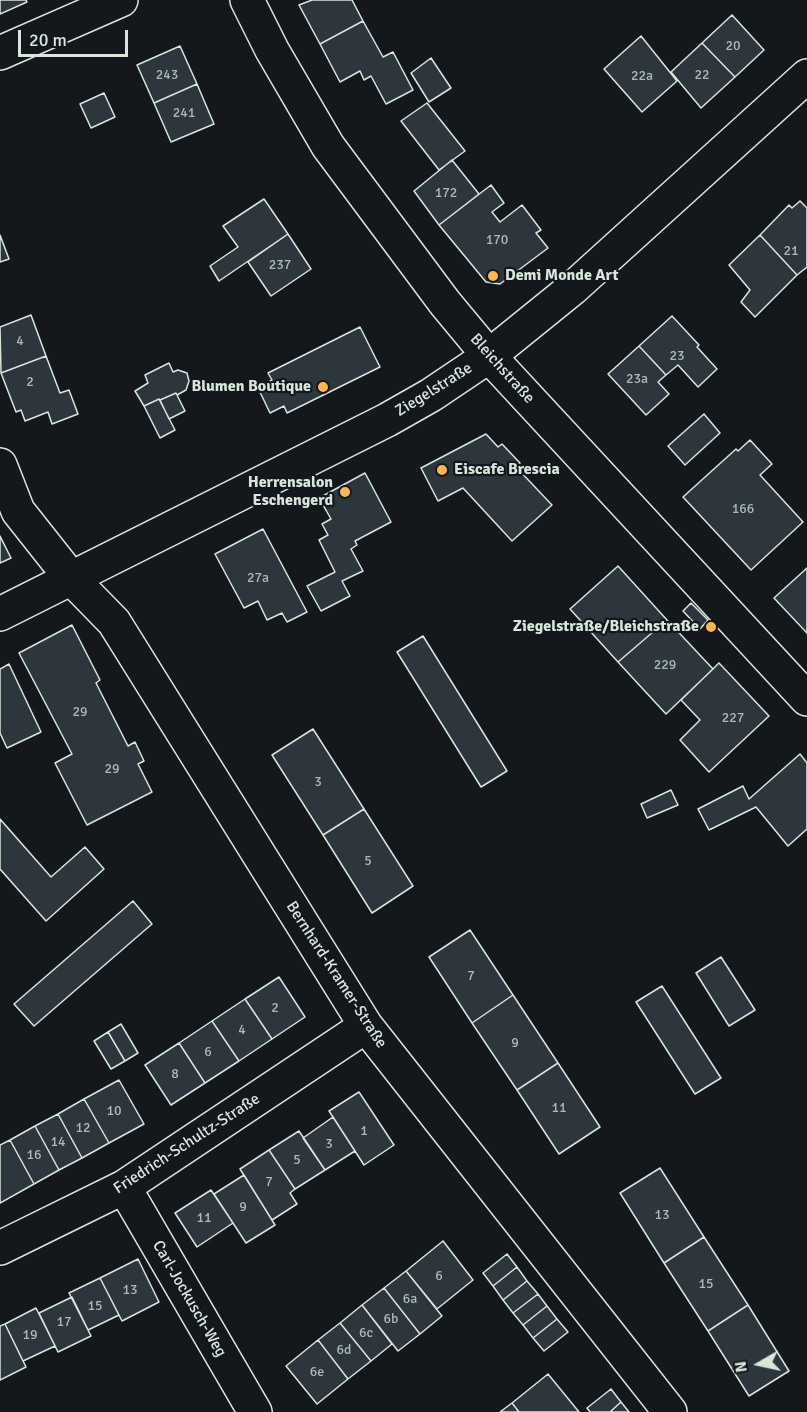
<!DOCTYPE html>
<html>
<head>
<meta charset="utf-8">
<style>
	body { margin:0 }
	#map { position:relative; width:807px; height:1412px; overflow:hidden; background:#14181c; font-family:Signika,sans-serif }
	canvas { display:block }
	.north { position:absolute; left:729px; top:1334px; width:60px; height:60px; -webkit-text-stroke:4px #14181c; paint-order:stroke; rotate:261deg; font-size:16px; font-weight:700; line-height:24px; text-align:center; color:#d8e6dc }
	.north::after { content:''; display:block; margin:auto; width:21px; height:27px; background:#d8e6dc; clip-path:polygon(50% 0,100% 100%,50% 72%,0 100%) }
	.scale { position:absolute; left:18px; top:30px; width:110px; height:27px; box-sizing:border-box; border:3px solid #d8e6dc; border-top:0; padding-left:8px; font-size:18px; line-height:21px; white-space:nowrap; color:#d8e6dc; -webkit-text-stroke:4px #14181c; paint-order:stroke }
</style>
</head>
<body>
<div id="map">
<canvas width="807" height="1412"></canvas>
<div class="north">N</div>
<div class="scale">20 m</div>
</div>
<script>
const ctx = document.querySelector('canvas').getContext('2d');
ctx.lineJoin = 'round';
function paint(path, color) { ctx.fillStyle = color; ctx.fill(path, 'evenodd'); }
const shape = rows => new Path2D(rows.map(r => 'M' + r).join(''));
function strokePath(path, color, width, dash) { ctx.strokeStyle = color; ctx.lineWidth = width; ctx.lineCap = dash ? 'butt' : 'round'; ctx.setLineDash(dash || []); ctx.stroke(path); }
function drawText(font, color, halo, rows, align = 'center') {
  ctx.font = font + ' Signika,sans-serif'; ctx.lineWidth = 4.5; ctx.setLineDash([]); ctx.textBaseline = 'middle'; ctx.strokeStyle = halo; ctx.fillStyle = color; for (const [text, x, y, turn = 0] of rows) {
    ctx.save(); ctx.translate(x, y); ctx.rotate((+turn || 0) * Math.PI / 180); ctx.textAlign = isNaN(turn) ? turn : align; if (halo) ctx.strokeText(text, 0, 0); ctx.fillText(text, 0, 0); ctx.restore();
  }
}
const building = shape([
	[0,0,26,0,27,2,0,14,0,0],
	[312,0,352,0,363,21,320,44,299,5,312,0],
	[732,15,764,50,735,77,702,43,732,15],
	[363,21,383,57,393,52,413,90,386,104,371,76,364,80,360,71,340,82,320,44,363,21],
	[641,36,677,81,642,112,604,69,641,36],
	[702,43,735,77,701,108,671,72,702,43],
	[180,46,197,84,154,103,137,65,180,46],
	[431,58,451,88,429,102,411,73,431,58],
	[197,84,214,124,171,142,154,103,197,84],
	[104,93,115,117,91,128,80,104,104,93],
	[427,103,465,151,439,170,401,121,427,103],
	[452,160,479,194,439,225,414,191,452,160],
	[491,185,504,203,492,212,500,222,522,205,541,230,536,233,548,248,500,284,486,282,439,225,491,185],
	[264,199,288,234,219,281,210,266,238,247,223,226,264,199],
	[800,201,807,208,807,267,797,275,760,235,789,205,792,208,800,201],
	[288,234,311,269,271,296,248,262,288,234],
	[0,235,9,259,0,262,0,235],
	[760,235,797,275,755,317,741,302,750,290,729,265,760,235],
	[31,315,46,356,1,373,0,327,31,315],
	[672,316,699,345,697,347,717,369,698,387,678,365,666,375,639,346,672,316],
	[360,327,380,367,287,413,284,406,270,413,258,388,272,380,268,373,360,327],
	[639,346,666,375,658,382,669,394,646,415,608,374,639,346],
	[46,356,60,393,69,390,78,414,52,424,48,412,25,421,21,410,16,412,1,373,46,356],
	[169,363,173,372,178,370,187,373,189,381,186,390,177,395,176,393,160,400,159,399,144,406,135,391,148,383,145,375,169,363],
	[176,393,185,411,169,419,160,400,176,393],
	[159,399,175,430,160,438,144,406,159,399],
	[704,414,720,433,685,465,668,446,704,414],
	[486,434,498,447,502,444,520,463,516,467,552,505,512,541,463,488,438,501,421,468,486,434],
	[750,440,772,464,760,475,803,522,751,570,683,497,736,449,738,451,750,440],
	[365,473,391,522,355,541,357,545,351,549,363,571,342,581,350,596,321,611,307,586,335,572,319,540,328,535,322,524,331,519,319,498,365,473],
	[263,529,307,612,287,622,282,613,267,620,258,601,244,608,215,554,263,529],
	[0,536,11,558,0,563,0,536],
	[618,566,667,620,618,662,570,609,618,566],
	[807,568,807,633,774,598,807,568],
	[691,603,708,620,700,629,683,611,691,603],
	[667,620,713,669,666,714,618,662,667,620],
	[72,625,100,680,96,683,128,746,135,742,144,761,138,764,152,792,87,825,55,763,72,754,19,653,72,625],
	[423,636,507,771,481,787,397,652,423,636],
	[719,663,769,716,709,772,680,740,700,720,681,700,719,663],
	[9,664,41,732,7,748,0,733,0,669,9,664],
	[313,729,364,809,323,835,272,755,313,729],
	[800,754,807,763,807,829,788,846,756,807,709,830,698,809,743,786,749,799,800,754],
	[671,790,678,805,647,818,641,804,671,790],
	[364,809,413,886,372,913,323,835,364,809],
	[0,819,51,877,85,847,104,869,46,921,0,869,0,819],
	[133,901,152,924,34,1026,14,1004,133,901],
	[470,930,513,995,472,1023,429,957,470,930],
	[721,957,755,1010,729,1026,696,973,721,957],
	[279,977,305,1017,272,1039,245,999,279,977],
	[662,986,721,1078,695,1094,636,1002,662,986],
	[513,995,558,1063,517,1090,472,1023,513,995],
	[245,999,272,1039,239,1061,212,1021,245,999],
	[212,1021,239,1061,205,1083,179,1043,212,1021],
	[121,1024,138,1053,125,1061,108,1032,121,1024],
	[108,1032,125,1061,111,1069,94,1041,108,1032],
	[179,1043,205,1083,171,1105,145,1065,179,1043],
	[558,1063,600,1127,559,1154,517,1090,558,1063],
	[119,1080,144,1124,109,1143,84,1099,119,1080],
	[359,1092,394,1145,364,1165,329,1111,359,1092],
	[84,1099,109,1143,82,1158,58,1114,84,1099],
	[58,1114,82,1158,59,1170,35,1126,58,1114],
	[333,1117,355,1151,325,1170,303,1138,333,1117],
	[35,1126,59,1170,34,1184,10,1140,35,1126],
	[299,1131,325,1170,295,1189,269,1150,299,1131],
	[10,1140,34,1184,0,1203,0,1145,10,1140],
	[269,1150,295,1189,290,1193,297,1204,272,1220,240,1169,269,1150],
	[660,1168,704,1237,664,1263,620,1193,660,1168],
	[244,1175,275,1225,246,1243,214,1194,244,1175],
	[211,1190,233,1223,197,1247,175,1213,211,1190],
	[704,1237,748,1305,708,1331,664,1263,704,1237],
	[443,1241,473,1280,437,1309,406,1271,443,1241],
	[507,1254,517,1267,493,1286,483,1273,507,1254],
	[138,1259,159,1302,122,1321,100,1278,138,1259],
	[517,1267,527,1281,503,1300,493,1286,517,1267],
	[406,1271,442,1316,420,1334,384,1288,406,1271],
	[100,1278,119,1315,88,1330,69,1293,100,1278],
	[527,1281,538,1294,513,1313,503,1300,527,1281],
	[384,1288,420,1334,398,1351,362,1305,384,1288],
	[538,1294,547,1306,523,1325,513,1313,538,1294],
	[72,1297,91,1336,58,1352,39,1313,72,1297],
	[362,1305,392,1344,371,1361,340,1323,362,1305],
	[748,1305,789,1371,749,1396,708,1331,748,1305],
	[547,1306,557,1319,533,1338,523,1325,547,1306],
	[36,1308,55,1346,23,1361,5,1324,36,1308],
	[557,1319,568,1332,544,1351,533,1338,557,1319],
	[340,1323,371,1361,348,1379,318,1340,340,1323],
	[5,1324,26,1367,0,1380,0,1326,5,1324],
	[318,1340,348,1379,317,1404,286,1366,318,1340],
	[548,1374,579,1412,519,1412,512,1403,548,1374],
	[611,1389,621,1402,610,1412,590,1412,587,1408,611,1389],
	[621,1402,629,1412,610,1412,621,1402],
	[512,1403,519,1412,500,1412,512,1403]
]);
const minor = shape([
	[247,0,272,50,328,146,445,303,489,356,807,699],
	[0,53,121,0],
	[0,465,18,511,71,578,114,622,366,1026,670,1412],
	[0,614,387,420,431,395,489,356,573,288,807,76],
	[124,1187,255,1412],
	[0,1248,124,1187,366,1026]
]);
const markers = [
	[493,276,6,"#ffb74d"],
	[323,387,6,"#ffb74d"],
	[442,470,6,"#ffb74d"],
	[345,492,6,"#ffb74d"],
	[711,627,6,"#ffb74d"]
];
const numberNames = [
	["20",733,46],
	["243",167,75],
	["22",702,75],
	["22a",642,76],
	["241",184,113],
	["172",446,193],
	["170",497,240],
	["21",791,251],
	["237",280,265],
	["4",20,341],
	["23",677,356],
	["23a",637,379],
	["2",30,382],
	["166",743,509],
	["27a",258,578],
	["229",665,665],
	["29",80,712],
	["227",733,718],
	["29",112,769],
	["3",318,782],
	["5",368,861],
	["7",471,976],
	["2",275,1008],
	["4",242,1030],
	["9",515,1043],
	["6",208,1052],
	["8",175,1074],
	["11",559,1108],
	["10",114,1111],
	["12",83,1128],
	["1",364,1131],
	["14",58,1142],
	["3",329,1144],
	["16",34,1155],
	["5",297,1160],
	["7",269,1182],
	["9",243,1207],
	["13",662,1215],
	["11",204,1218],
	["6",439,1276],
	["15",706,1284],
	["13",130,1290],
	["6a",410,1299],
	["15",95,1306],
	["6b",391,1319],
	["17",64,1322],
	["6c",366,1333],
	["19",30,1335],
	["6d",344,1350],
	["6e",317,1372]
];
const poiNames = [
	["Demi Monde Art",505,276,"left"],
	["Blumen Boutique",311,387],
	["Eiscafe Brescia",454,470,"left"],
	["Herrensalon",333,483],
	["Eschengerd",333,501],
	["Ziegelstraße/Bleichstraße",699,627]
];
const streetNames = [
	["Bleichstraße",502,369,48],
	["Ziegelstraße",434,390,-32],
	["Bernhard-Kramer-Straße",336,975,57],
	["Friedrich-Schultz-Straße",187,1144,-33],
	["Carl-Jockusch-Weg",189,1299,60]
];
paint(building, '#2c363c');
strokePath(building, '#d8e6dc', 1.5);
strokePath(minor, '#d8e6dc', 36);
strokePath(minor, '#14181c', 33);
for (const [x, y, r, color] of markers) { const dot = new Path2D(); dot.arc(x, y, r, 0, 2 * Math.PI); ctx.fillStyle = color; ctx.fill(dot); strokePath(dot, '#14181c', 2); }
drawText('14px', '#adbab4', null, numberNames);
drawText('bold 16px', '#d8e6dc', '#14181c', poiNames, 'right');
drawText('16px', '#d8e6dc', '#14181c', streetNames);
</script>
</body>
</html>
